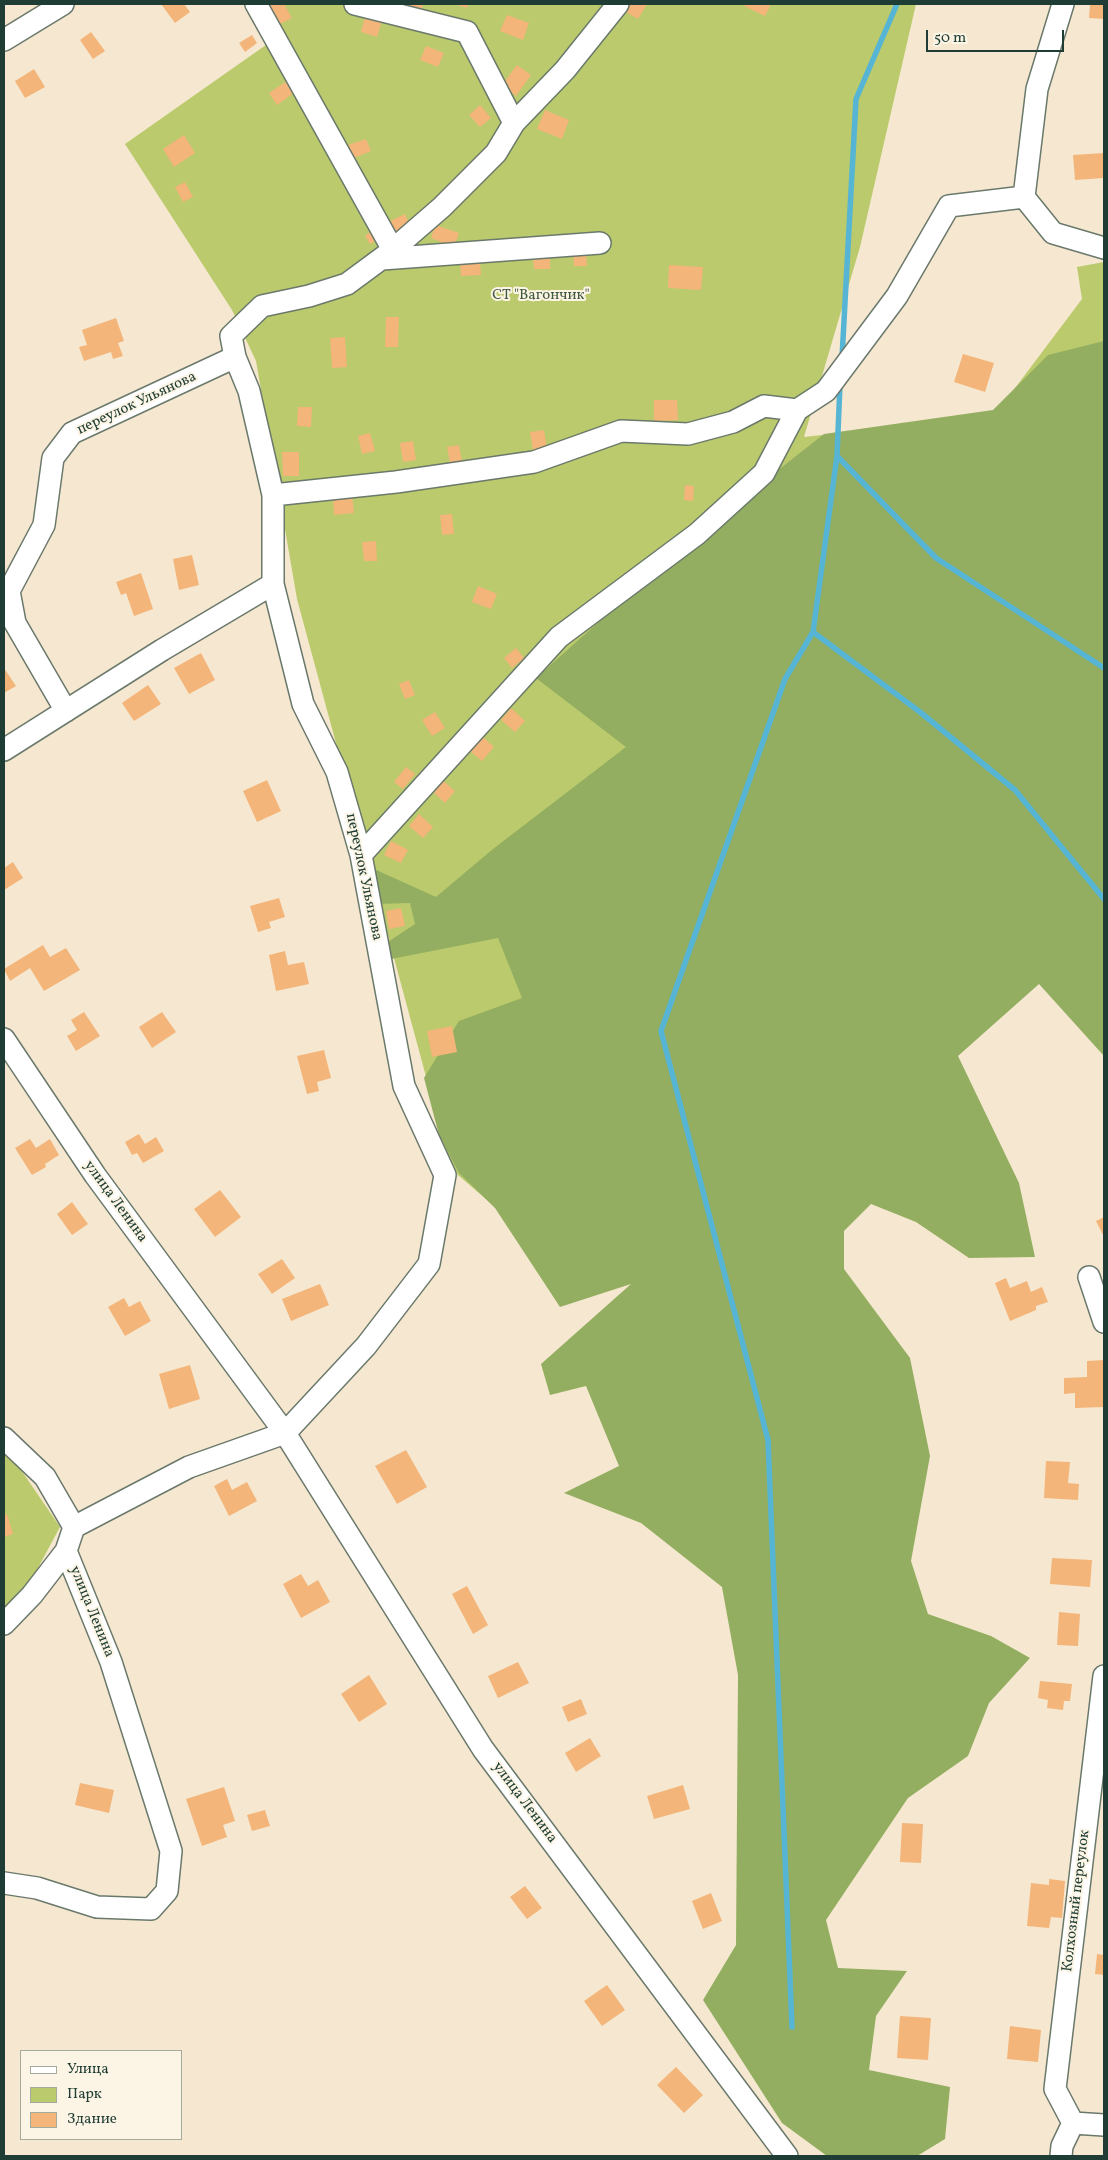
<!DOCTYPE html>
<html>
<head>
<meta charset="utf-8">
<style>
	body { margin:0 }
	#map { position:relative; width:1108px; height:2160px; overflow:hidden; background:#f6e8d0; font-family:Vollkorn,serif }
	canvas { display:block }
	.frame { position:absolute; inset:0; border:5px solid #1f3d34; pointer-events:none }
	.legend { position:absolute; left:20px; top:2050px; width:162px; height:90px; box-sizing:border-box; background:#fcf5e5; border:1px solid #a4ab9e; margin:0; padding:6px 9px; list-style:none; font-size:15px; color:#1f3d34 }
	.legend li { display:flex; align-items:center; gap:10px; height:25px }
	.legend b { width:25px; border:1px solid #a4ab9e }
	.scale { position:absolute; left:926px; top:30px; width:138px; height:22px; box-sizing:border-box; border:2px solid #1f3d34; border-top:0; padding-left:6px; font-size:15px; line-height:18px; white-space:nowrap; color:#1f3d34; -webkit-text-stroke:4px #fcf5e5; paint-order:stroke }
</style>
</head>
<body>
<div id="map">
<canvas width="1108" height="2160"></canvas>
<div class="frame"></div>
<ul class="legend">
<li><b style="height:6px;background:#fff"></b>Улица</li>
<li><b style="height:14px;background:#baca6c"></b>Парк</li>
<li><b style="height:14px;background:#f3b57a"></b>Здание</li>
</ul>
<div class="scale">50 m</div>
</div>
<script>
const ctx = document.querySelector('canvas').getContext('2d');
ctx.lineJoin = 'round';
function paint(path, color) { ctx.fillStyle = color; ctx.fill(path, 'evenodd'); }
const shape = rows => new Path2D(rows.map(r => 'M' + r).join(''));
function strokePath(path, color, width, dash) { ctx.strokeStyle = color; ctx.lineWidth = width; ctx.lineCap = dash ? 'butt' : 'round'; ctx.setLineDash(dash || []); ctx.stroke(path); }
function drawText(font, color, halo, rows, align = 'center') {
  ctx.font = font + ' Vollkorn,serif'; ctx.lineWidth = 4; ctx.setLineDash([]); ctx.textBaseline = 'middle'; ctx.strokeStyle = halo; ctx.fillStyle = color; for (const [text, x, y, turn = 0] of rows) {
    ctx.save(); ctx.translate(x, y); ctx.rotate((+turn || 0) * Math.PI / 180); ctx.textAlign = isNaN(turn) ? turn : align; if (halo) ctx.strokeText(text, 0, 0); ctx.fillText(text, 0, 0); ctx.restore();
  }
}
const green = shape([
	[268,4,916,4,860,247,804,437,994,416,1082,299,1077,267,1104,262,1104,734,573,1274,451,1169,297,599,256,361,232,310,125,144,283,33],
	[4,1445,60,1527,4,1631]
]);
const forest = shape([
	[1104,341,1104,1056,1039,984,958,1056,1019,1183,1035,1257,969,1258,916,1222,871,1204,844,1231,844,1269,910,1358,930,1456,911,1561,928,1614,991,1636,1030,1658,989,1703,968,1756,908,1798,826,1920,838,1968,907,1971,876,2016,869,2070,950,2087,945,2139,917,2156,827,2156,782,2123,703,2000,736,1945,738,1675,722,1587,641,1523,564,1493,619,1466,586,1386,550,1395,541,1364,631,1284,560,1307,495,1208,459,1173,439,1135,424,1078,459,1021,522,998,498,938,386,960,385,944,415,924,410,903,375,904,363,864,436,897,493,849,626,747,536,678,697,534,824,434,993,410,1048,355]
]);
const stream = shape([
	[842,358,856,99,897,4],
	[837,456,936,558,1104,668],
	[813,632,920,712,1015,790,1104,899],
	[792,2027,768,1440,661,1031,785,679,813,632,837,456,840,384]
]);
const building = shape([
	[161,4,184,4,190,12,175,23],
	[273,4,284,4,292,18,280,24,269,6],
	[411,4,423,4,422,9,410,8],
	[454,4,468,4,467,8],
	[630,4,647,4,638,19,626,12],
	[745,4,771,4,765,16,744,6],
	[1090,4,1104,4,1104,19,1089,18],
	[507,15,529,23,523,40,500,31],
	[365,16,382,21,377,37,361,32],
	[91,32,105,51,93,59,80,40],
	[252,35,257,43,245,52,239,43],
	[426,46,444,53,438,67,420,60],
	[517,65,531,75,516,96,502,85],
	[34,69,45,87,25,98,15,81],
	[287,81,295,92,277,105,269,93],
	[480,105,491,118,480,127,469,115],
	[545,110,569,120,562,139,537,129],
	[184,135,195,153,174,167,163,149],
	[366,139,371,151,354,158,348,145],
	[1104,153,1104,178,1075,180,1073,155],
	[185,182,193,197,183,202,175,187],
	[405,214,410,226,395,233,390,221],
	[435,225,459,233,454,247,431,238],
	[374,229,380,238,370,244,365,236],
	[586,251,587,266,574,266,573,252],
	[533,256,550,256,550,269,534,269],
	[460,261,480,261,481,275,461,276],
	[669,265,703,267,701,290,668,288],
	[386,317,399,317,398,347,385,347],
	[116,318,124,341,118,343,123,356,113,359,111,352,84,361,79,347,87,345,82,330],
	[345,337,347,367,332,368,330,338],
	[963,354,994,363,985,392,954,382],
	[654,400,677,400,678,420,654,421],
	[298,407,312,407,311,427,297,426],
	[544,430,547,449,533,451,530,432],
	[370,433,375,451,362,454,358,436],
	[413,441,416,460,403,462,400,443],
	[459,445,463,466,451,468,447,447],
	[282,452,299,452,299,476,283,476],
	[685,485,694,486,693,501,684,500],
	[352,495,354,513,334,515,333,497],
	[452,514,454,534,442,535,440,515],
	[376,541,377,561,364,561,362,542],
	[192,555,199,585,179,590,173,559],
	[141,573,153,609,134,616,126,593,121,595,116,582],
	[478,586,497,594,491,609,472,602],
	[516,648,524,658,512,668,504,658],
	[201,653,215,680,189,694,174,668],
	[4,668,16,686,4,693],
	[409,680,415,695,405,699,399,684],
	[148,685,161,704,134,721,122,703],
	[511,708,525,721,515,732,501,720],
	[435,712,445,728,432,736,422,720],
	[483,737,494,747,482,761,470,751],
	[406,767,415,774,403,789,394,782],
	[441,779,455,791,445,803,431,790],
	[267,780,281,811,257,822,243,791],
	[419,814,433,827,423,838,409,826],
	[391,841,408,850,401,863,384,855],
	[13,862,23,878,4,890,4,868],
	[279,898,285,917,269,922,271,928,258,932,250,906],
	[401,908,405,926,389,929,386,911],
	[43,945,50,957,66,948,80,970,44,991,30,968,10,981,4,969],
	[285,951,288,965,304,962,309,984,276,991,269,955],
	[84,1012,100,1036,76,1051,67,1036,77,1030,71,1020],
	[162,1012,176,1032,152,1048,139,1027],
	[452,1026,457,1052,432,1057,427,1031],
	[324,1050,331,1078,317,1082,319,1091,307,1094,297,1056],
	[139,1134,145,1144,156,1137,164,1151,143,1163,137,1153,132,1155,125,1142],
	[30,1139,36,1148,50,1139,59,1155,45,1164,46,1167,32,1175,15,1148],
	[220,1190,241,1217,215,1237,194,1209],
	[72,1202,88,1224,72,1235,57,1214],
	[1104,1217,1104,1237,1096,1221],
	[282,1259,295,1278,272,1294,258,1274],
	[1006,1278,1010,1288,1027,1281,1031,1292,1042,1287,1048,1302,1036,1306,1036,1310,1010,1321,995,1283],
	[320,1284,329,1305,291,1321,282,1299],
	[124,1298,129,1307,140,1301,151,1321,125,1336,108,1307],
	[1104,1360,1104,1407,1075,1408,1075,1393,1064,1394,1064,1378,1087,1377,1087,1361],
	[190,1365,200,1399,169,1409,159,1374],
	[406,1450,427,1487,397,1504,375,1466],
	[1046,1461,1070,1462,1068,1483,1079,1484,1078,1500,1044,1498],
	[227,1479,232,1490,247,1482,257,1501,229,1516,214,1486],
	[7,1514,13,1534,4,1537,4,1515],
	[1052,1558,1092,1560,1090,1587,1050,1584],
	[301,1574,308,1586,318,1580,330,1602,301,1618,283,1584],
	[467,1586,488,1625,473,1634,452,1594],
	[1059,1612,1080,1614,1078,1646,1057,1645],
	[518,1662,529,1683,498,1698,488,1676],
	[369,1675,387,1704,359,1722,341,1694],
	[1040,1681,1072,1684,1070,1701,1064,1701,1063,1710,1047,1708,1048,1700,1038,1698],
	[581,1699,587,1714,568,1722,562,1707],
	[590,1738,601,1756,576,1772,565,1753],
	[80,1783,114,1790,109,1813,75,1805],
	[683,1785,690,1809,654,1819,647,1796],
	[224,1787,235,1821,223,1825,227,1837,202,1846,186,1799],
	[265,1810,270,1826,252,1831,247,1815],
	[902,1823,923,1824,921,1863,900,1862],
	[1049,1879,1065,1881,1062,1918,1051,1917,1049,1928,1027,1926,1031,1883,1049,1885],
	[525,1886,542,1908,527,1919,510,1897],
	[711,1893,722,1921,703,1929,692,1901],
	[1097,1954,1104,1955,1104,1975,1095,1974],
	[607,1985,625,2010,602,2026,584,2001],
	[900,2016,931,2018,928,2060,897,2058],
	[1010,2026,1041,2030,1038,2062,1007,2059],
	[676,2067,703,2095,684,2113,657,2085]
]);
const minor = shape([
	[256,4,393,250],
	[355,4,467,32,514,123],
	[1063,4,1037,89,1024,197,1053,233,1104,248],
	[4,40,63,4],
	[382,259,600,243],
	[273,495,396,482,534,462,621,431,688,434,733,422,764,406,797,410],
	[66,711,15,623,9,591,44,525,53,458,72,433,235,357],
	[4,750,162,650,273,584],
	[361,855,559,637,697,534,764,473,797,410,826,391,897,296,949,206,1024,197],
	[4,1039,95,1175,285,1433,483,1749,787,2156],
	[1089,1277,1104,1322],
	[4,1438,45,1477,74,1527],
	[4,1624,32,1595,66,1551],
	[4,1883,37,1888,97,1907,151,1909,167,1891,171,1851,111,1662,66,1551,74,1527,189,1467,285,1433,366,1346,429,1264,445,1175,404,1086,361,855,337,772,303,704,273,584,273,495,249,391,235,357,231,336,262,306,309,296,347,284,389,253,442,207,496,153,514,123,565,70,618,4],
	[1073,2123,1055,2089,1104,1676],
	[1073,2123,1104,2125],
	[1061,2156,1062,2146,1073,2123]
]);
const parkNames = [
	["СТ \"Вагончик\"",541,296]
];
const streetNames = [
	["переулок Ульянова",137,404,-25],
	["переулок Ульянова",363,877,78],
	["улица Ленина",115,1202,54],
	["улица Ленина",91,1612,68],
	["улица Ленина",524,1803,53],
	["Колхозный переулок",1077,1901,-83]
];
paint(green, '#baca6c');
paint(forest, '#93ae60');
strokePath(stream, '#56b5d4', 5.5);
paint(building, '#f3b57a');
strokePath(minor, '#6a796b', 24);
strokePath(minor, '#fff', 21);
drawText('15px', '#3e593f', '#fcf5e5', parkNames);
drawText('15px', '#1f3d34', '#fcf5e5', streetNames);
</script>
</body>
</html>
